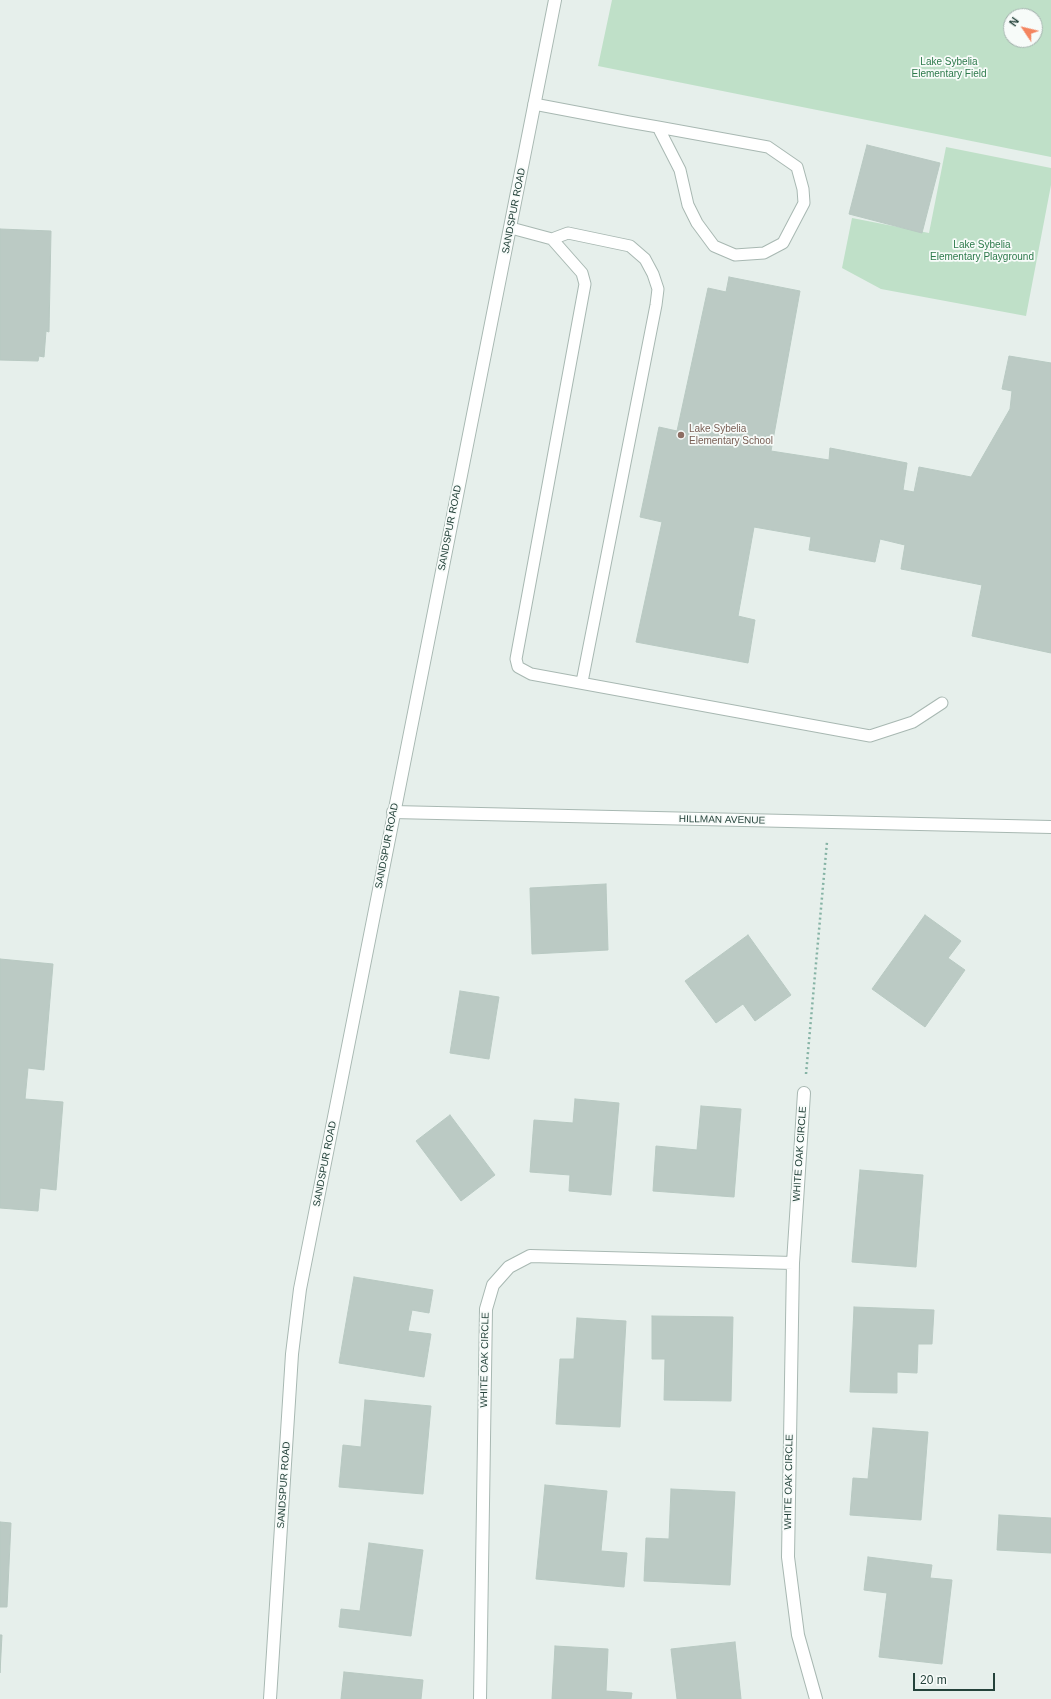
<!DOCTYPE html>
<html>
<head>
<meta charset="utf-8">
<style>
	body { margin:0 }
	#map { position:relative; width:1051px; height:1699px; overflow:hidden; background:#e6efeb; font-family:Helvetica,sans-serif }
	canvas { display:block }
	.north { position:absolute; left:1003px; top:8px; width:40px; height:40px; box-sizing:border-box; background:#f7fbf9; border:1px solid #a3b1ad; border-radius:50%; rotate:305deg; font-size:11px; font-weight:700; line-height:16px; text-align:center; color:#24423a }
	.north::after { content:''; display:block; margin:auto; width:14px; height:18px; background:#f4845f; clip-path:polygon(50% 0,100% 100%,50% 72%,0 100%) }
	.scale { position:absolute; left:913px; top:1673px; width:82px; height:18px; box-sizing:border-box; border:2px solid #24423a; border-top:0; padding-left:5px; font-size:12px; line-height:14px; white-space:nowrap; color:#24423a; -webkit-text-stroke:3px #f7fbf9; paint-order:stroke }
</style>
</head>
<body>
<div id="map">
<canvas width="1051" height="1699"></canvas>
<div class="north">N</div>
<div class="scale">20 m</div>
</div>
<script>
const ctx = document.querySelector('canvas').getContext('2d');
ctx.lineJoin = 'round';
function paint(path, color) { ctx.fillStyle = color; ctx.fill(path, 'evenodd'); }
const shape = rows => new Path2D(rows.map(r => 'M' + r).join(''));
function strokePath(path, color, width, dash) { ctx.strokeStyle = color; ctx.lineWidth = width; ctx.lineCap = dash ? 'butt' : 'round'; ctx.setLineDash(dash || []); ctx.stroke(path); }
function drawText(font, color, halo, rows, align = 'center') {
  ctx.font = font + ' Helvetica,sans-serif'; ctx.lineWidth = 3.5; ctx.setLineDash([]); ctx.textBaseline = 'middle'; ctx.strokeStyle = halo; ctx.fillStyle = color; for (const [text, x, y, turn = 0] of rows) {
    ctx.save(); ctx.translate(x, y); ctx.rotate((+turn || 0) * Math.PI / 180); ctx.textAlign = isNaN(turn) ? turn : align; if (halo) ctx.strokeText(text, 0, 0); ctx.fillText(text, 0, 0); ctx.restore();
  }
}
const green = shape([
	[612,0,1051,0,1051,157,598,66],
	[1011,16,1035,16,1035,40,1011,40],
	[946,147,1051,168,1051,185,1026,316,881,289,842,268,852,218,929,233]
]);
const building = shape([
	[867,145,940,163,922,233,849,214,867,145],
	[0,229,51,231,49,332,46,331,44,357,39,356,38,361,0,360,0,229],
	[729,277,800,291,771,451,829,460,830,448,907,463,903,490,914,492,919,467,971,477,1010,409,1012,391,1002,389,1009,356,1051,363,1051,653,972,636,982,585,901,569,905,545,880,539,875,562,809,550,811,537,754,527,738,616,755,620,748,663,636,642,662,522,640,517,659,427,677,431,708,288,726,292,729,277],
	[606,884,608,950,532,954,530,888,606,884],
	[925,915,961,941,948,958,965,970,925,1027,872,989,925,915],
	[748,935,791,995,755,1021,743,1004,716,1023,685,981,748,935],
	[0,959,53,964,44,1070,28,1068,25,1099,63,1102,56,1190,40,1188,38,1211,0,1208,0,959],
	[460,991,499,997,489,1059,450,1053,460,991],
	[575,1099,619,1103,611,1195,569,1191,570,1175,530,1172,534,1120,573,1123,575,1099],
	[701,1106,741,1109,734,1197,653,1191,656,1146,697,1150,701,1106],
	[450,1115,495,1175,461,1201,416,1141,450,1115],
	[860,1170,923,1175,916,1267,852,1262,860,1170],
	[354,1277,433,1290,429,1313,412,1310,408,1331,431,1334,424,1377,339,1363,354,1277],
	[854,1307,934,1310,932,1344,918,1344,917,1373,897,1372,897,1393,850,1392,854,1307],
	[652,1316,733,1317,731,1401,664,1400,665,1359,652,1359,652,1316],
	[577,1318,626,1321,620,1427,556,1424,560,1359,574,1359,577,1318],
	[365,1400,431,1406,423,1494,339,1487,343,1445,361,1447,365,1400],
	[873,1428,928,1432,921,1520,850,1515,853,1478,868,1479,873,1428],
	[545,1485,607,1491,601,1551,627,1553,624,1587,536,1579,545,1485],
	[671,1489,735,1492,730,1585,644,1581,646,1538,669,1539,671,1489],
	[999,1515,1051,1518,1051,1553,997,1550,999,1515],
	[0,1522,11,1523,7,1607,0,1607,0,1522],
	[369,1543,423,1550,411,1636,339,1627,341,1609,360,1611,369,1543],
	[868,1557,932,1565,930,1578,952,1580,942,1664,879,1657,887,1593,864,1590,868,1557],
	[0,1635,2,1635,0,1673,0,1635],
	[735,1642,741,1699,677,1699,671,1649,735,1642],
	[555,1646,608,1649,606,1691,632,1693,631,1699,552,1699,555,1646],
	[344,1672,423,1680,421,1699,341,1699,344,1672]
]);
const path = shape([
	[806,1074,827,842]
]);
const service = shape([
	[534,104,629,122,658,127,768,147,797,167,803,189,804,203,783,243,764,253,735,255,714,246,697,223,688,205,680,170,658,127],
	[511,228,552,239,582,273,585,284,516,659,518,667,531,674,870,736,913,722,942,703],
	[552,239,568,233,630,246,645,259,653,274,658,289,656,305,582,682]
]);
const minor = shape([
	[393,812,1051,827],
	[804,1093,793,1263,788,1557,798,1635,816,1699],
	[480,1699,486,1309,493,1285,509,1267,530,1256,793,1263]
]);
const tertiary = shape([
	[270,1699,292,1354,300,1289,555,0]
]);
const markers = [
	[681,435,4,"#8d6e63"]
];
const parkNames = [
	["Lake Sybelia",949,62],
	["Elementary Field",949,74],
	["Lake Sybelia",982,245],
	["Elementary Playground",982,257]
];
const streetNames = [
	["SANDSPUR ROAD",514,211,-79],
	["SANDSPUR ROAD",450,528,-79],
	["HILLMAN AVENUE",722,820,1],
	["SANDSPUR ROAD",387,846,-79],
	["WHITE OAK CIRCLE",800,1154,-86],
	["SANDSPUR ROAD",325,1164,-79],
	["WHITE OAK CIRCLE",485,1360,-89],
	["WHITE OAK CIRCLE",789,1482,-89],
	["SANDSPUR ROAD",284,1485,-86]
];
const educationNames = [
	["Lake Sybelia",689,429],
	["Elementary School",689,441]
];
paint(green, '#bfe0c8');
paint(building, '#bbcac4');
strokePath(building, '#b8c9c2', 1);
strokePath(service, '#a8b8b2', 13);
strokePath(minor, '#a8b8b2', 14);
strokePath(tertiary, '#a8b8b2', 14);
strokePath(path, '#86b3a5', 2.5, [2, 3]);
strokePath(service, '#fff', 11);
strokePath(minor, '#fff', 12);
strokePath(tertiary, '#fff', 12);
for (const [x, y, r, color] of markers) { const dot = new Path2D(); dot.arc(x, y, r, 0, 2 * Math.PI); ctx.fillStyle = color; ctx.fill(dot); strokePath(dot, '#f7fbf9', 1.5); }
drawText('10px', '#2d7a4b', '#f7fbf9', parkNames);
drawText('10px', '#24423a', '#f7fbf9', streetNames);
drawText('10px', '#785e54', '#f7fbf9', educationNames, 'left');
</script>
</body>
</html>
